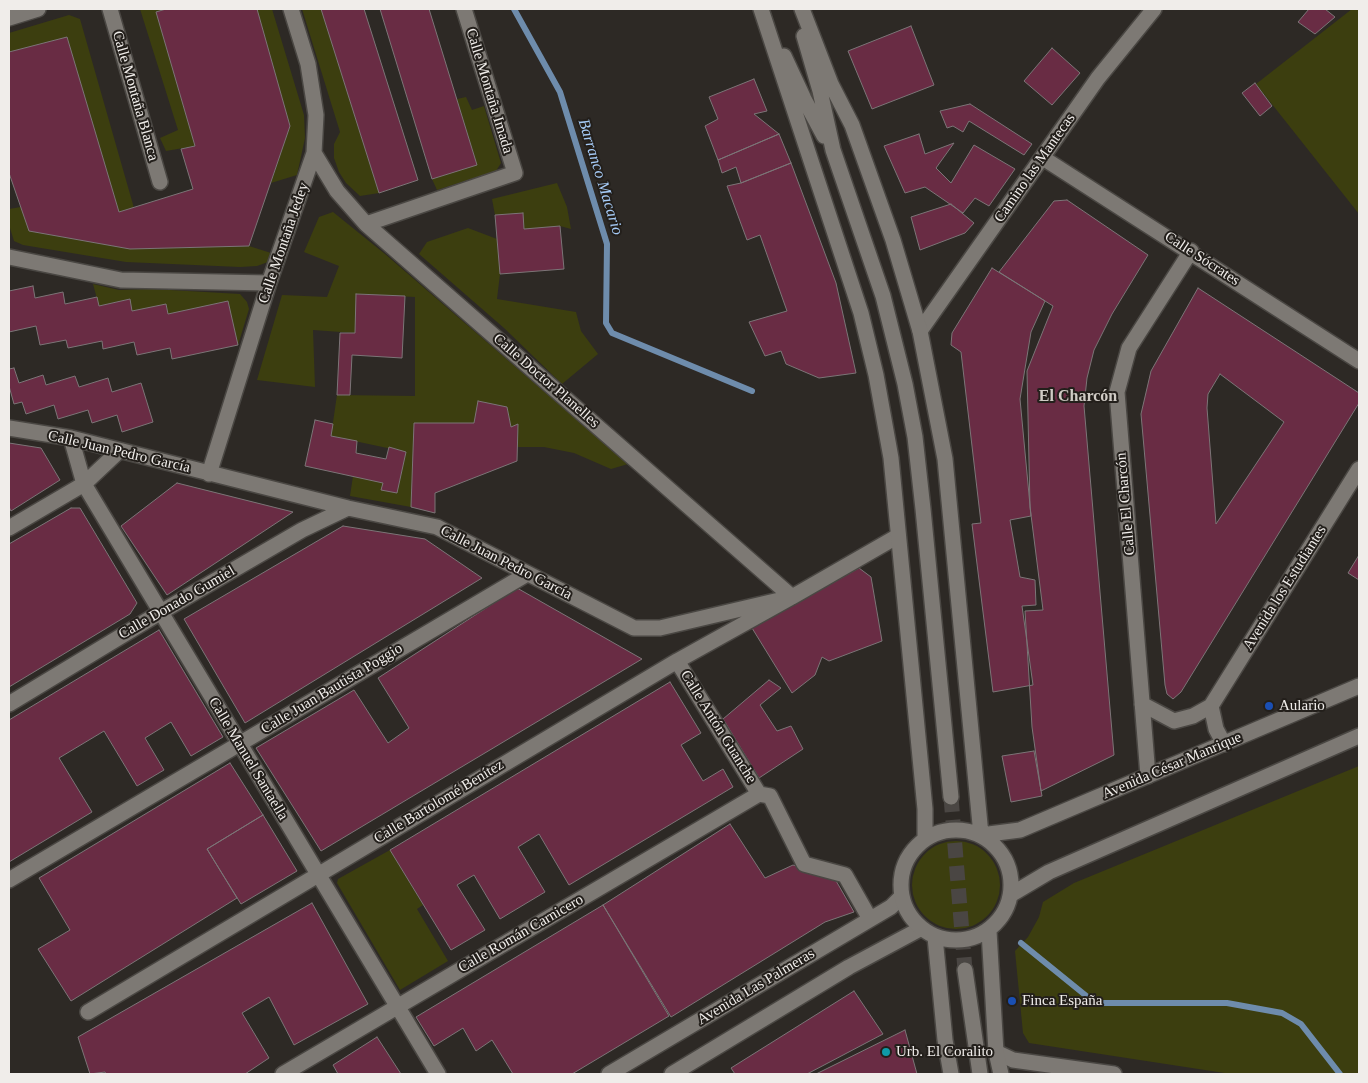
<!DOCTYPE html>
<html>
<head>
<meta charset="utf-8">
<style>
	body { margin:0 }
	#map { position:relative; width:1368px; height:1083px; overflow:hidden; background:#2d2925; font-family:"Times New Roman",serif }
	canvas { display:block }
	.frame { position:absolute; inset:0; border:10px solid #f0edea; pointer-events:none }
</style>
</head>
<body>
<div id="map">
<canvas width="1368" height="1083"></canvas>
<div class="frame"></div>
</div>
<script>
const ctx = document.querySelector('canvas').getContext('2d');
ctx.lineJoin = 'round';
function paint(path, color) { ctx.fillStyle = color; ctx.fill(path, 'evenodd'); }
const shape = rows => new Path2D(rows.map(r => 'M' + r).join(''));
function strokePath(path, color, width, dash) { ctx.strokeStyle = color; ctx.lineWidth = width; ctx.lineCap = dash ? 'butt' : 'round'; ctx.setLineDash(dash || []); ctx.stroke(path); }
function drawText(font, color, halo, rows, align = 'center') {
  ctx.font = font + ' "Times New Roman",serif'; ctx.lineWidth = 4; ctx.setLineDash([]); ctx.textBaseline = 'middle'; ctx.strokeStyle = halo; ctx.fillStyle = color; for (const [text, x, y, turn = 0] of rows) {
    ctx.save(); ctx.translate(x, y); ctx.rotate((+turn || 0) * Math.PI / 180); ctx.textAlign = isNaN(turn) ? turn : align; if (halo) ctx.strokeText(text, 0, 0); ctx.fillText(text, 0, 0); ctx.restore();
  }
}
const green = shape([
	[140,9,166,9,156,12,195,146,166,151,160,138,178,130],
	[257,9,272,9,304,115,305,138,297,175,271,183,290,126],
	[302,9,321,9,379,193,360,196,346,183,339,172,334,158,334,144,340,132],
	[1352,9,1359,9,1359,214,1256,84],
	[69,15,80,19,134,208,119,212,67,38,9,52,9,33],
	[466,97,472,110,484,106,501,163,496,171,437,190,432,179,477,165,457,99],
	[557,183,567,207,571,229,560,226,524,229,523,213,495,215,492,199],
	[21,207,29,231,130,249,249,246,271,253,268,262,257,266,240,267,126,262,23,245,14,241,9,225,9,209],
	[333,212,385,254,628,464,611,469,574,453,544,447,518,447,518,425,511,427,507,407,478,401,474,423,414,423,411,507,350,496,353,476,399,485,406,452,331,436,337,395,415,396,415,297,357,294,355,333,313,330,315,387,257,380,282,295,327,297,339,266,304,252,319,217],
	[468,228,497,239,500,274,497,299,576,312,581,331,598,354,562,384,504,328,419,254,427,242],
	[93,284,119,290,153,289,240,294,247,302,249,309,238,345,228,301,168,314,166,305,132,311,129,299,99,306],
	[1359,766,1359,1074,1231,1074,1029,1043,1023,1033,1015,951,1028,937,1039,917,1043,902,1074,883],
	'912 885a44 44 0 1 1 88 0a44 44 0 1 1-88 0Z',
	[390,850,423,905,417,909,448,961,400,990,337,883,338,879]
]);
const stream = shape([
	[514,9,560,92,607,244,606,323,612,333,752,391],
	[1021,943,1095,1003,1227,1003,1282,1013,1301,1024,1340,1074]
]);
const building = shape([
	[166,9,257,9,290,126,249,246,130,249,29,231,9,173,9,52,67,37,119,212,193,189,181,149,195,146,156,12,166,9],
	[321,9,364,9,418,180,379,193,321,9],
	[380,9,429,9,477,165,432,179,380,9],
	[1309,9,1325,9,1335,17,1315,34,1298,22,1309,9],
	[911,26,934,85,872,109,848,51,911,26],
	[1052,48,1080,73,1052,105,1024,81,1052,48],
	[754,79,767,111,754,114,779,134,718,160,705,126,718,119,709,97,754,79],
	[1255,83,1272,106,1260,116,1242,93,1255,83],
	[970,104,1032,144,1024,155,969,121,963,132,953,126,947,128,940,111,970,104],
	[779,134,791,163,741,183,736,167,722,173,718,160,779,134],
	[919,134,925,154,954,143,936,168,951,183,974,145,1015,169,989,206,975,198,963,213,925,187,905,193,884,146,919,134],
	[791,163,836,283,856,373,819,378,786,364,781,351,765,356,749,322,787,311,760,235,747,240,727,186,741,183,791,163],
	[1067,200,1148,255,1112,314,1094,350,1087,378,1084,406,1114,755,1041,791,1032,727,1025,611,1043,610,1030,507,1027,371,1053,306,999,272,1054,201,1067,200],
	[951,204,974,223,965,233,920,250,911,217,951,204],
	[523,213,524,229,560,226,564,269,500,274,495,215,523,213],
	[992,268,1045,301,1031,332,1020,399,1031,516,1010,520,1020,577,1035,580,1036,605,1022,606,1033,685,993,692,972,524,981,523,961,352,951,345,952,333,992,268],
	[33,286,35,298,63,292,65,304,97,297,99,306,130,299,132,311,166,304,168,314,228,301,238,345,172,359,170,348,137,355,134,342,103,349,102,341,68,348,66,340,40,345,36,326,9,332,9,291,33,286],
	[1198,288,1359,393,1359,403,1181,692,1173,699,1167,694,1165,685,1141,414,1151,371,1198,288],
	[1220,374,1284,422,1216,524,1207,408,1208,394,1220,374],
	[356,294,405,296,402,358,352,355,350,395,337,395,340,333,355,333,356,294],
	[14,368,19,383,43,375,46,385,75,376,79,387,108,378,112,392,141,383,153,422,122,432,117,415,92,423,88,410,58,419,54,405,26,414,22,402,14,404,9,386,9,369,14,368],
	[478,401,507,407,511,427,518,424,517,461,435,493,435,513,411,507,414,423,474,423,478,401],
	[315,420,333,424,331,436,357,441,356,453,386,459,389,447,406,452,397,493,381,490,383,483,305,466,315,420],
	[9,443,41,448,60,480,11,511,9,507,9,443],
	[177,483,293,512,167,595,121,526,177,483],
	[71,508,80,508,137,603,130,614,9,687,9,544,71,508],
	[343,526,425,539,482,578,245,723,184,619,343,526],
	[1359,555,1359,580,1348,573,1359,555],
	[859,568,871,577,882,641,829,661,822,657,815,675,792,693,752,628,859,568],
	[517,588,642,659,321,851,256,748,354,690,388,743,409,728,378,678,517,588],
	[159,630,223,737,191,756,171,722,145,738,164,770,137,786,104,731,59,758,92,812,9,862,9,720,159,630],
	[769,680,781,688,760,705,777,731,791,726,803,749,759,778,723,719,769,680],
	[670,682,701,733,681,745,703,781,723,769,733,787,569,885,539,834,518,847,545,892,500,919,474,875,457,885,485,930,451,950,390,850,670,682],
	[1034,751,1042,796,1011,802,1002,756,1034,751],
	[230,763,263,815,207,849,237,898,71,1001,38,949,70,930,39,878,230,763],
	[263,815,297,871,241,904,207,849,263,815],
	[730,824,765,878,793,865,835,879,854,912,825,922,671,1017,603,905,730,824],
	[312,903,368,1004,294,1045,269,997,242,1013,269,1058,245,1074,106,1074,105,1072,90,1074,78,1037,312,903],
	[603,905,669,1016,572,1074,513,1074,492,1040,476,1051,463,1028,434,1046,416,1017,603,905],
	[854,991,883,1034,807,1074,735,1074,731,1068,854,991],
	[905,1030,917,1074,816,1074,905,1030],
	[377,1037,401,1074,338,1074,333,1065,377,1037]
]);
const secondaryTunnel = shape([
	[951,797,965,970]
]);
const street = shape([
	[110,9,160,182],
	[9,18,38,9],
	[1043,158,1359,361],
	[366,224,515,173,464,9],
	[9,257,121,280,269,283],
	[920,331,1098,78,1154,9],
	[9,428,71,438,348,508,437,527,634,628,660,628,792,597,898,536],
	[71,438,84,484,438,1074],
	[209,474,269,283,314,153,316,115,308,64,291,9],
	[9,528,84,484,119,451],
	[677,661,759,794,770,796,804,864,845,875,870,919],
	[9,704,161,612,302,530,348,508],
	[1142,704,1174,721,1193,716,1211,706],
	[1211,706,1359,469],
	[1211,706,1216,729,1224,744],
	[1148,776,1117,392,1129,348,1191,251],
	[9,880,527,574],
	[88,1012,677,661,792,597,366,224,337,191,314,153],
	[996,1052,1013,1060,1114,1074],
	[283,1074,759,794],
	[609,1074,891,907,901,897],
	[672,1074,849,967,920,929]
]);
const secondary = shape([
	[761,9,861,313,876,375,891,458,925,809,925,838],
	[802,9,831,84,852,125,893,240,920,331,945,459,981,835],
	[804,36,820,91,833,150,883,296,905,384,915,437,923,509,951,797],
	[784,56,804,99,824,136],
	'901 885a55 55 0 1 1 110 0a55 55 0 1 1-110 0Z',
	[981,835,1020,830,1359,686],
	[1012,894,1049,872,1359,736],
	[989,931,996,1052,1001,1074],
	[935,937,945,1040,951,1074],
	[965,970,980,1074]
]);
const markers = [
	[1269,706,5,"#1a4fb4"],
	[1012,1001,5,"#1a4fb4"],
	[886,1052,5,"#0f9aa8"]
];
const streetNames = [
	["Calle Montaña Imada",489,91,73],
	["Calle Montaña Blanca",135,96,74],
	["Camino las Mantecas",1035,168,-55],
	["Calle Montaña Jedey",284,243,-71],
	["Calle Sócrates",1202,259,33],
	["Calle Doctor Planelles",546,381,41],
	["Calle Juan Pedro García",119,452,13],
	["Calle El Charcón",1126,504,-95],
	["Calle Juan Pedro García",506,563,27],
	["Avenida los Estudiantes",1285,588,-58],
	["Calle Donado Gumiel",177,603,-30],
	["Calle Juan Bautista Poggio",332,689,-31],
	["Calle Antón Guanche",718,727,58],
	["Calle Manuel Santaella",248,759,59],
	["Avenida César Manrique",1172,766,-23],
	["Calle Bartolomé Benítez",439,802,-31],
	["Calle Román Carnicero",521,934,-30],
	["Avenida Las Palmeras",756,987,-31]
];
const poiNames = [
	["Aulario",1279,706],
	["Finca España",1022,1001],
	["Urb. El Coralito",896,1052]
];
const waterNames = [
	["Barranco Macario",600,177,73]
];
const neighbourhoodNames = [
	["El Charcón",1078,397]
];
paint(green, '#3c3e0f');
strokePath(stream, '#6e8cac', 6);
paint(building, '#692c44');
strokePath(building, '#7c7577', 1);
strokePath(secondaryTunnel, '#4a4643', 15, [15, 8]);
strokePath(street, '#4a4743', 18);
strokePath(secondary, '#4a4743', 18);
strokePath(street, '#7d7974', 15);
strokePath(secondary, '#7d7974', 15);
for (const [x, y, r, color] of markers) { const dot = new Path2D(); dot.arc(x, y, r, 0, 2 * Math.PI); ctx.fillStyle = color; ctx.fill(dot); strokePath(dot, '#231f1b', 2); }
drawText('15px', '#f0edea', '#231f1b', streetNames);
drawText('15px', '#f0edea', '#231f1b', poiNames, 'left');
drawText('italic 16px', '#a6cbf7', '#231f1b', waterNames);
drawText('bold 16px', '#d0cbc5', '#231f1b', neighbourhoodNames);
</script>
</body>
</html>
